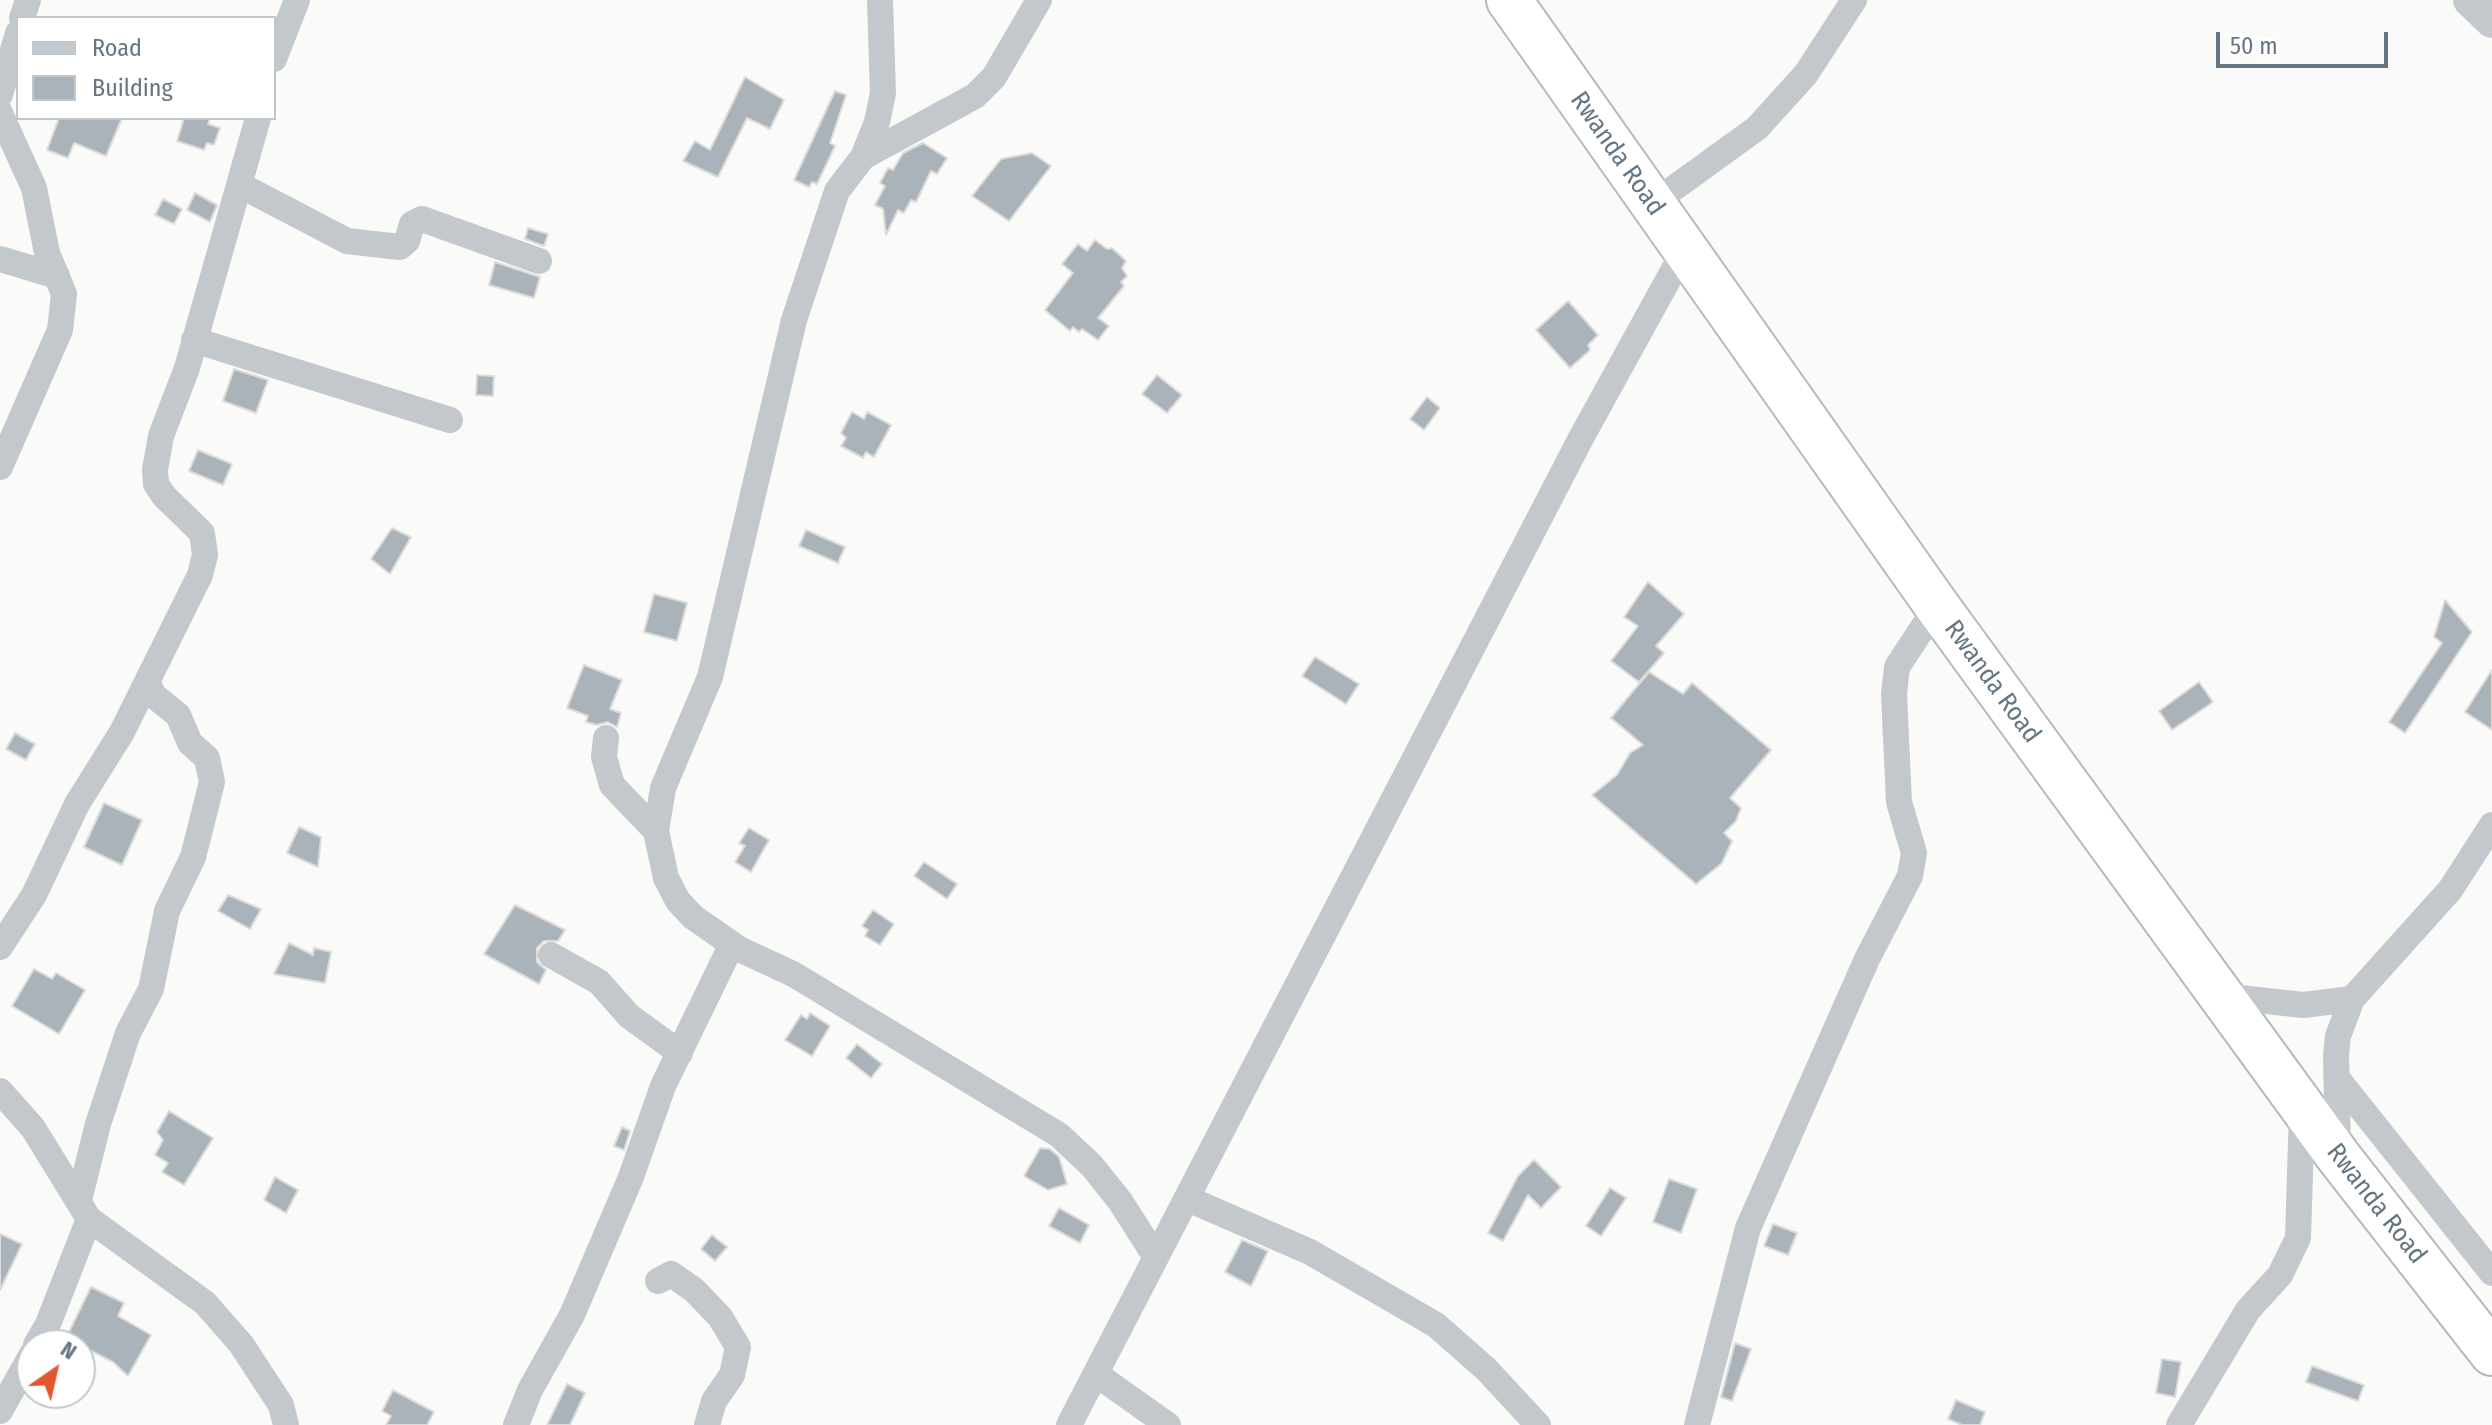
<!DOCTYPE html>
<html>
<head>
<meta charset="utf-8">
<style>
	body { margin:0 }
	#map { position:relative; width:2492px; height:1425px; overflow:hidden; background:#fafaf8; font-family:"Fira Sans Condensed",sans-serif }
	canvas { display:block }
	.legend { position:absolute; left:16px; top:16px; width:260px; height:104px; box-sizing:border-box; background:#fff; border:2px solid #c1c8cd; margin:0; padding:10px 14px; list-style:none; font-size:24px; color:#657683 }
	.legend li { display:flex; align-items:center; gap:16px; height:40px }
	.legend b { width:40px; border:2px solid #c1c8cd }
	.north { position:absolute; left:16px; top:1329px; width:80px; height:80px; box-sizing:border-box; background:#fff; border:2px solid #c1c8cd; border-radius:50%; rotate:34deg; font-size:22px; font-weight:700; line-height:32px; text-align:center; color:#657683 }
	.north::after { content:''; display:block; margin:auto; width:28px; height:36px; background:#e4572e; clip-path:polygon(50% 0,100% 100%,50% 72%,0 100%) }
	.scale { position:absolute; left:2216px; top:32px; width:172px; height:36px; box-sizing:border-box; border:4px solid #657683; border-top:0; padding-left:10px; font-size:24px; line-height:28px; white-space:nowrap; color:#657683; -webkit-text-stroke:6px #fff; paint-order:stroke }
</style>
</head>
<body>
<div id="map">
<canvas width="2492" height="1425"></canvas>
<ul class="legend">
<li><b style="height:10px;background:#c3c8cc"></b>Road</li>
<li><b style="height:22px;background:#aab3b9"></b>Building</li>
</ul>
<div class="north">N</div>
<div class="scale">50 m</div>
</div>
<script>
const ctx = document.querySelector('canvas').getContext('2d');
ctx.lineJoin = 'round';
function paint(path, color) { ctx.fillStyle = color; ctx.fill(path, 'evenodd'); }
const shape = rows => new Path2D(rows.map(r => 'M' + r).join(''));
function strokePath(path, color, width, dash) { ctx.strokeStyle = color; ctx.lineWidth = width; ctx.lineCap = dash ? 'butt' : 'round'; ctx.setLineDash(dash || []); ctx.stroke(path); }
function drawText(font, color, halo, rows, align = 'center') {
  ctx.font = font + ' "Fira Sans Condensed",sans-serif'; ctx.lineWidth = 8; ctx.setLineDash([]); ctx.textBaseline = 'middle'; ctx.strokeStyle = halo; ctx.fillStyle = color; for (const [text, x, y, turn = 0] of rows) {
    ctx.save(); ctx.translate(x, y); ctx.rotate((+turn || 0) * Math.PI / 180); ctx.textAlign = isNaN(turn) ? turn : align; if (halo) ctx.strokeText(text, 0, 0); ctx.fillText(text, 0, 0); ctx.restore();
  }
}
const building = shape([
	[745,77,784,100,770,129,747,118,718,177,683,161,695,141,710,150,745,77],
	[835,91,846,95,830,143,835,146,817,184,812,182,809,187,794,180,835,91],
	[59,118,122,118,106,156,74,143,68,158,47,150,59,118],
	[184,118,210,118,208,124,220,128,214,145,207,143,204,150,177,141,184,118],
	[923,143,947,158,937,174,931,171,916,202,911,200,904,213,898,210,886,235,883,209,875,205,885,186,880,183,888,168,893,170,903,153,923,143],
	[1032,153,1051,166,1009,221,972,196,1001,159,1032,153],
	[195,193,217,205,210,222,187,210,195,193],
	[163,199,182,209,174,224,155,215,163,199],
	[528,228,548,234,544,246,525,239,528,228],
	[1095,240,1107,249,1112,248,1126,261,1122,268,1127,276,1121,282,1124,286,1098,318,1109,326,1098,340,1082,329,1079,332,1073,327,1070,331,1045,310,1073,273,1062,264,1078,244,1087,251,1095,240],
	[495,262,540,277,534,298,489,285,495,262],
	[1568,301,1598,335,1588,345,1590,350,1570,368,1536,330,1568,301],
	[234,369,268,380,256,413,223,401,234,369],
	[477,375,494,376,493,396,476,395,477,375],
	[1157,375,1182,395,1167,413,1142,394,1157,375],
	[1427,397,1440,408,1424,430,1410,419,1427,397],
	[852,412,864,419,867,412,891,425,874,457,866,452,863,458,841,446,846,438,841,433,852,412],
	[198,450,232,464,223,485,189,471,198,450],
	[392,528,411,537,390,574,371,559,392,528],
	[806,530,845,547,838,563,799,546,806,530],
	[1648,582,1684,614,1656,646,1664,653,1639,682,1611,661,1638,626,1624,617,1648,582],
	[654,594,687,603,677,641,644,632,654,594],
	[2445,600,2472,632,2405,733,2389,722,2442,643,2434,637,2445,600],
	[1315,657,1359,684,1346,704,1302,676,1315,657],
	[584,665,622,680,610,709,621,713,617,727,608,722,597,725,586,722,588,716,567,708,584,665],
	[2492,670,2492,730,2465,712,2492,670],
	[1649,672,1683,694,1692,683,1771,750,1730,798,1741,808,1736,821,1724,833,1732,841,1722,863,1696,884,1592,795,1617,775,1630,753,1643,745,1611,718,1649,672],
	[2199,682,2213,702,2172,730,2159,711,2199,682],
	[15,733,35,744,26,760,6,749,15,733],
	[104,803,142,820,122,865,84,847,104,803],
	[299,827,321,837,318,867,287,853,299,827],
	[749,828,769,840,751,872,735,862,745,846,739,843,749,828],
	[924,862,957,884,947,899,914,876,924,862],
	[228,895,261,909,250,929,218,911,228,895],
	[515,905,565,930,558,941,544,941,537,948,537,962,546,970,539,984,484,954,515,905],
	[873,910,894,924,880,945,865,936,868,930,862,926,873,910],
	[289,943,313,955,314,948,331,952,325,983,274,974,289,943],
	[34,969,52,979,56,973,85,990,59,1034,12,1006,34,969],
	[810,1013,830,1026,812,1056,785,1040,801,1015,807,1019,810,1013],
	[857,1044,882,1064,871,1078,846,1058,857,1044],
	[169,1111,213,1138,184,1185,162,1172,168,1163,155,1155,163,1140,157,1132,169,1111],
	[622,1127,630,1131,624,1150,614,1146,622,1127],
	[1040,1148,1050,1149,1059,1157,1067,1184,1048,1190,1024,1176,1040,1148],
	[1534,1160,1561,1187,1541,1208,1528,1195,1503,1241,1488,1233,1518,1176,1534,1160],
	[275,1177,298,1190,286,1213,264,1200,275,1177],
	[1669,1179,1697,1189,1681,1233,1653,1222,1669,1179],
	[1610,1188,1626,1198,1601,1236,1586,1226,1610,1188],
	[1059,1208,1089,1225,1080,1243,1049,1226,1059,1208],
	[1773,1224,1797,1233,1788,1255,1764,1246,1773,1224],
	[0,1234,22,1244,0,1290,0,1234],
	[712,1235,727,1247,715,1261,701,1249,712,1235],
	[1242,1240,1268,1251,1251,1286,1225,1272,1242,1240],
	[91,1287,124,1303,118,1316,151,1335,128,1376,113,1362,66,1338,91,1287],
	[1735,1343,1751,1349,1732,1401,1721,1397,1735,1343],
	[2162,1359,2181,1362,2175,1397,2156,1393,2162,1359],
	[2312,1366,2364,1385,2358,1401,2306,1382,2312,1366],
	[567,1384,585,1393,570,1425,547,1425,567,1384],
	[393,1390,434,1412,427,1425,386,1425,391,1416,382,1411,393,1390],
	[1956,1400,1985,1412,1980,1425,1962,1425,1948,1419,1956,1400]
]);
const minor = shape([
	[1039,0,994,77,975,96,863,157,837,191,794,320,710,677,663,788,656,831,666,878,678,901,693,917,739,949,793,974,1059,1135,1092,1166,1120,1201,1155,1256],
	[22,18,28,0],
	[274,59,297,0],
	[0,95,18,33],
	[0,113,34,188,47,253,64,294,60,330,0,467],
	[863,157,877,122,883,93,880,0],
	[240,185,347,241,400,247,407,241,412,224,422,219,539,261],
	[1652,204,1757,128,1806,74,1854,0],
	[0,259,57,276],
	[194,340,450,420],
	[606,738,604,757,612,785,656,831],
	[0,947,34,895,77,804,122,732,200,575,205,555,202,533,164,496,156,484,155,470,161,436,187,368,258,118],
	[551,955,599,982,629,1016,680,1053],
	[2222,996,2303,1005,2352,999,2450,890,2492,825],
	[2337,1078,2492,1273],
	[0,1091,33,1128,89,1219,205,1303,241,1344,281,1405,286,1425],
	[2338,1153,2336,1055,2338,1036,2352,999],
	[1188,1199,1310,1252,1436,1325,1486,1369,1538,1425],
	[79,1200,98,1124,128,1033,151,989,167,911,193,857,212,782,207,758,190,743,178,715,153,695,148,682],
	[658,1281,671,1274,694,1290,720,1317,738,1347,732,1375,714,1401,707,1425],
	[36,1345,48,1324,89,1219],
	[1096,1374,1168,1425],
	[0,1411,32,1354],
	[516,1425,530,1390,572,1315,631,1177,663,1086,732,944],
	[1069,1425,1581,438,1684,251],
	[1697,1425,1748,1228,1867,959,1910,876,1914,853,1899,802,1894,694,1897,667,1937,606],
	[2179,1425,2248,1310,2280,1275,2298,1238,2302,1110]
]);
const tertiary = shape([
	[2470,0,2492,21]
]);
const trunk = shape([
	[1509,0,1937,606,2338,1156,2492,1353]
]);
const streetNames = [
	["Rwanda Road",1617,154,55],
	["Rwanda Road",1992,682,54],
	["Rwanda Road",2376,1204,52]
];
paint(building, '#aab3b9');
strokePath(building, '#dcdcda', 2);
strokePath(trunk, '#b4b9bd', 48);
strokePath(minor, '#c3c8cc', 26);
strokePath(tertiary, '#c3c8cc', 34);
strokePath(trunk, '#fff', 44);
drawText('26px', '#657683', '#fff', streetNames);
</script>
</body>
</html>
